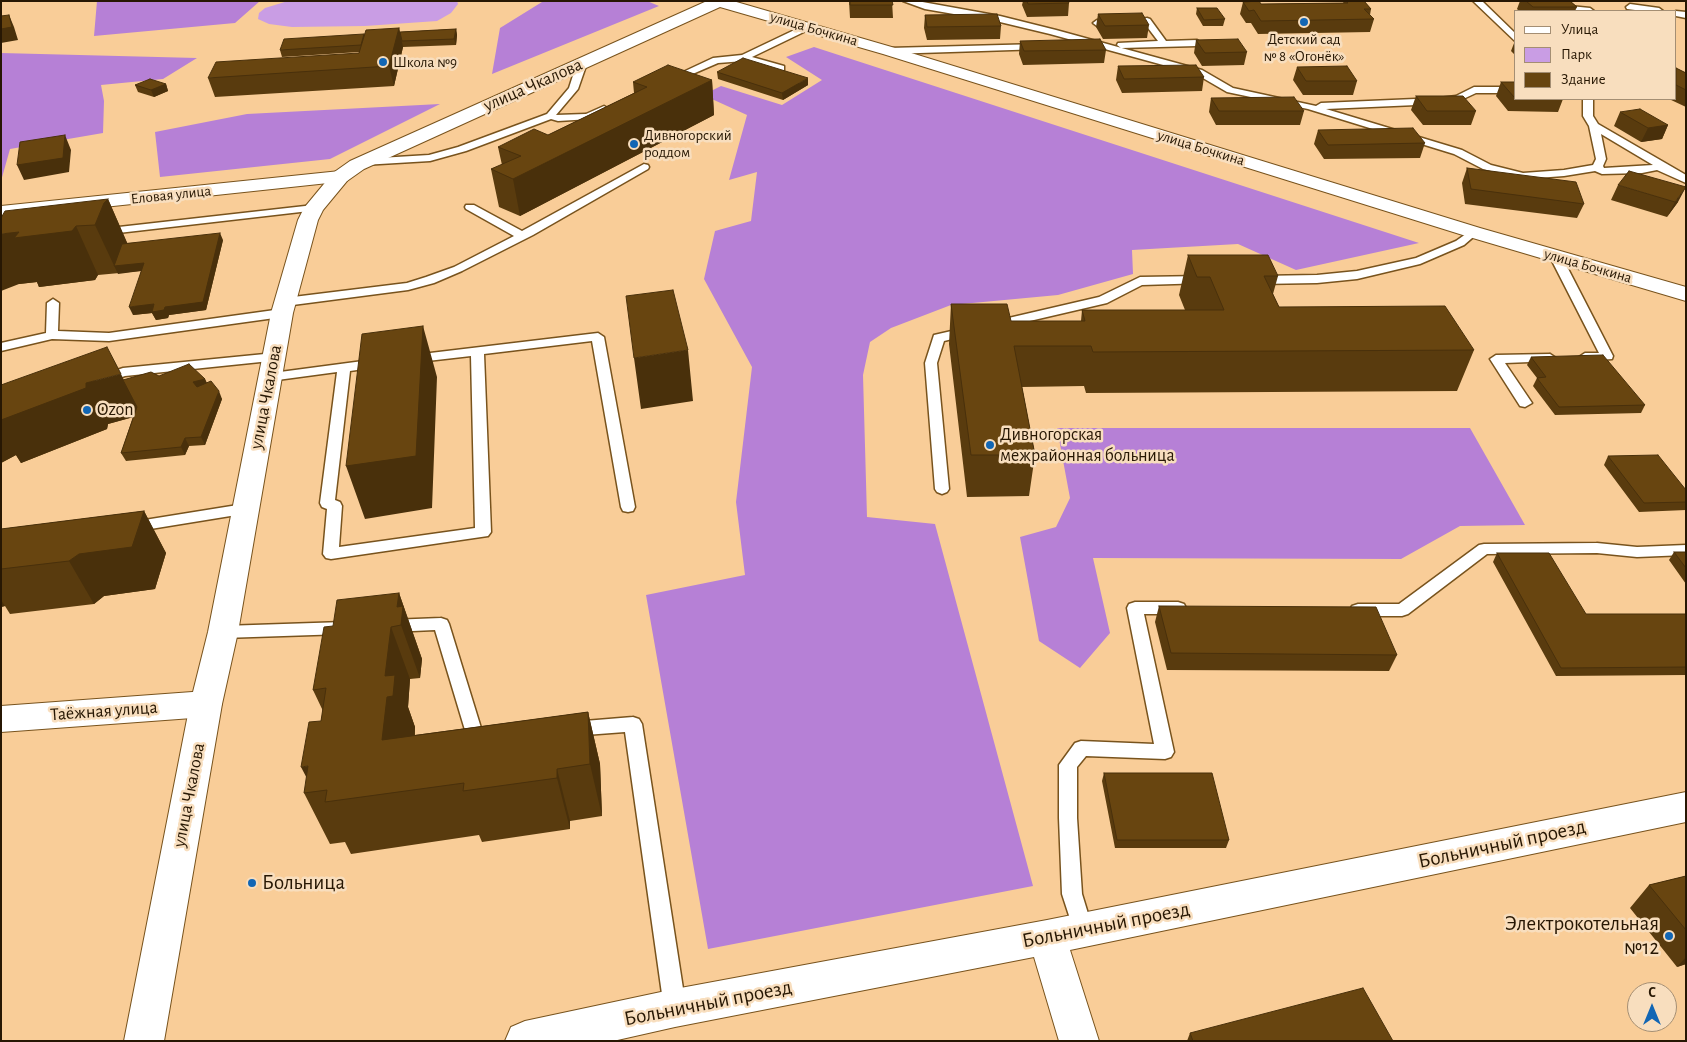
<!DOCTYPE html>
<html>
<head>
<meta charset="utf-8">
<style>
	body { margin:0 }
	#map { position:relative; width:1687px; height:1042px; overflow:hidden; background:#f9cd98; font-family:"Alegreya Sans",sans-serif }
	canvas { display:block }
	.frame { position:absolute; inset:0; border:2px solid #271703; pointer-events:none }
	.legend { position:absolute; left:1514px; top:10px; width:162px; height:90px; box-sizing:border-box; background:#f8debe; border:1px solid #a48e73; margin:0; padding:6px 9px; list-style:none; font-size:15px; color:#271703 }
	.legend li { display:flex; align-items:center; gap:10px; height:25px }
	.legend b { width:25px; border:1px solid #a48e73 }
	.north { position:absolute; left:1627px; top:982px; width:50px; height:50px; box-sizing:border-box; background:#f8debe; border:1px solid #a48e73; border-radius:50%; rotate:0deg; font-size:14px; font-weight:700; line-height:20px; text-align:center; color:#271703 }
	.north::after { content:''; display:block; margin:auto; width:18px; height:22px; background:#1266b4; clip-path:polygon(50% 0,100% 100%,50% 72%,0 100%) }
</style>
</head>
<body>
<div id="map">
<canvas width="1687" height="1042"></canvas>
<div class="frame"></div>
<ul class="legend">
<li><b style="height:6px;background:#fff"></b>Улица</li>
<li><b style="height:14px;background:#c99de4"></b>Парк</li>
<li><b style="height:14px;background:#684510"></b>Здание</li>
</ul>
<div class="north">С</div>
</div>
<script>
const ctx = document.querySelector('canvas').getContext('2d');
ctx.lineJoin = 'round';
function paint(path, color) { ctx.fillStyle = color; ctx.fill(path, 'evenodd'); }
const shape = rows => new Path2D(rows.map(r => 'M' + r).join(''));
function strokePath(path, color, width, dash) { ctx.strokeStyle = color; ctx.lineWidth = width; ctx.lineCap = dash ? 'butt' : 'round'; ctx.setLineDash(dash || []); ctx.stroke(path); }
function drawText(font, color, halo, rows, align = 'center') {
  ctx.font = font + ' "Alegreya Sans",sans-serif'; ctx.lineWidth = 5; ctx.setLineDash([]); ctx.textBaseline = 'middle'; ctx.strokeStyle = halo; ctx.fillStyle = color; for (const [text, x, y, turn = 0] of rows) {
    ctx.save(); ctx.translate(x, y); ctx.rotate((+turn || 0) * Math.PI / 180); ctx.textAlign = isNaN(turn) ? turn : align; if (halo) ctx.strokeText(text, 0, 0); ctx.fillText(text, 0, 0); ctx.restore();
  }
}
const green = shape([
	[288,1,457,1,458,4,451,13,437,21,365,26,292,27,269,24,258,19,259,13,265,8]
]);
const forest = shape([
	[97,1,260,1,235,23,94,36],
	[548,1,647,1,659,6,492,74,500,28,542,2],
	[814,47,1419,243,1296,270,1238,244,1132,250,1133,274,1058,295,951,305,891,328,870,342,863,375,867,517,935,524,1033,886,708,949,646,595,745,575,736,502,752,367,704,279,715,231,751,221,757,172,729,180,747,115,703,95,721,86,782,105,822,80,786,57],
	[1,53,197,58,163,79,101,85,104,101,103,133,10,149,1,181],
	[440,104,330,159,160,177,155,132,247,114],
	[1057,428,1470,428,1525,525,1460,526,1401,559,1093,558,1110,633,1080,668,1039,641,1020,537,1056,527,1070,498]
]);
const lane = shape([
	[903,1,917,1,1000,16,1056,30,1202,70,1233,88,1316,106,1321,103,1439,98,1456,96,1474,87,1516,87,1516,93,1476,93,1461,100,1439,104,1326,109,1462,150,1491,165,1523,173,1564,170,1593,165,1596,159,1589,126,1583,116,1583,99,1593,99,1593,116,1598,124,1686,175,1686,183,1657,170,1642,173,1602,174,1595,171,1564,176,1523,179,1483,169,1454,154,1308,109,1227,92,1196,74,1050,34,1000,22,925,9,903,1],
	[1601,134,1653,165,1604,168,1603,166,1606,159,1601,134],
	[1473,1,1482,1,1516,34,1516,42,1473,1],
	[1630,4,1659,8,1663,11,1643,11,1627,9,1626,7,1630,4],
	[1570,6,1590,8,1594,11,1567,11,1567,7,1570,6],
	[1676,11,1686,12,1686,18,1676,16,1676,11],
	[1147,18,1150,19,1166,41,1197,40,1201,43,1197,46,1121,48,1117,45,1118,43,1158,41,1145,24,1097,26,1093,23,1097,20,1147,18],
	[807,24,810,25,810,29,752,57,784,66,784,70,781,71,744,61,718,63,674,82,671,83,666,80,713,58,742,55,807,24],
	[1040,44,1044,47,1043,49,889,54,885,51,889,48,1040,44],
	[582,60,587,63,578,89,556,115,586,114,604,106,609,109,591,119,558,121,551,119,466,151,430,161,363,165,358,162,363,159,429,155,458,147,547,114,569,88,577,63,582,60],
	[644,164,648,165,649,167,648,169,533,235,462,271,434,283,408,290,285,306,279,302,285,298,407,283,426,277,454,267,514,236,466,209,465,207,466,205,474,205,522,231,644,164],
	[314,205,319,208,318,210,101,235,95,232,101,229,314,205],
	[1473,229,1479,232,1464,245,1420,264,1357,279,1317,283,1258,284,1252,280,1258,276,1317,275,1357,271,1416,258,1456,241,1473,229],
	[1556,254,1562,257,1613,356,1612,359,1585,361,1579,357,1585,353,1599,353,1550,257,1556,254],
	[1203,276,1207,277,1209,280,1207,283,1142,285,1107,303,991,330,985,326,987,323,1099,297,1140,277,1203,276],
	[53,299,59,303,58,331,109,333,282,309,288,313,282,317,109,341,52,339,1,351,1,343,46,333,47,303,53,299],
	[969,327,975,331,973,334,944,341,937,363,949,489,947,492,942,494,937,492,935,489,925,363,934,335,969,327],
	[598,333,604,337,635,507,633,511,628,512,623,511,621,507,592,341,484,354,491,532,488,536,331,559,326,558,323,554,327,509,322,507,320,503,337,372,270,381,263,377,265,374,378,359,384,363,378,367,350,371,335,500,340,502,342,506,339,547,475,528,471,356,410,363,404,359,405,356,598,333],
	[275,353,281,357,280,360,125,376,101,384,94,380,96,377,123,368,275,353],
	[1550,354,1556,358,1555,361,1505,363,1532,403,1525,407,1520,406,1490,359,1496,355,1550,354],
	[244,504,249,505,251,509,249,513,132,532,127,531,124,527,127,523,132,522,244,504],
	[1597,543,1637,547,1686,545,1686,555,1637,557,1597,553,1487,554,1408,614,1402,616,1358,616,1352,614,1350,610,1352,606,1358,604,1399,604,1479,545,1484,544,1597,543],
	[1135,602,1178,602,1184,604,1186,608,1184,612,1178,614,1144,614,1174,752,1171,757,1165,759,1086,756,1077,767,1077,818,1082,894,1093,930,1090,937,1083,939,1076,937,1062,894,1059,818,1059,765,1075,743,1081,741,1154,744,1127,608,1129,604,1135,602],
	[441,618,447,620,449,624,481,728,492,730,495,735,492,740,486,742,468,740,435,630,390,632,384,630,382,626,384,622,390,620,441,618],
	[344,622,350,624,352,628,350,632,344,634,223,638,217,636,215,632,217,628,223,626,344,622],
	[633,717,639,719,642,724,686,1008,683,1015,675,1018,667,1015,664,1008,625,732,572,736,566,734,563,729,566,724,572,722,633,717]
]);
const street = shape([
	[340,171,347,173,350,177,347,181,1,218,1,206,340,171],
	[206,691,217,695,222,704,217,713,206,717,1,732,1,706,206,691],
	[1686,792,1686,822,1070,950,1099,1041,1059,1041,1034,957,675,1027,613,1041,505,1041,511,1027,525,1021,675,989,1047,920,1686,792]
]);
const secondary = shape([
	[707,1,733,1,895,48,1480,228,1686,287,1686,301,1466,236,883,54,720,7,364,169,347,181,323,210,318,220,293,313,238,632,222,704,164,1041,124,1041,190,704,208,632,271,313,298,220,304,208,333,173,350,161,707,1]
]);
const wall = shape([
	[849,1,892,1,893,18,850,18],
	[1023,1,1068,1,1069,3,1068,16,1027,17,1022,5],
	[1344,1,1364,1,1371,9,1370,15,1374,19,1370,32,1258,34,1251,23,1246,23,1240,14,1243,2,1261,4,1343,3],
	[1520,1,1570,1,1577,7,1575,11,1519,11,1517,9],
	[1197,8,1225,19,1223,26,1203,26,1196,14],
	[1098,14,1149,25,1147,38,1103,39,1096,27],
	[925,15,1001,26,1000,39,927,40,924,28],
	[399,28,400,32,456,29,457,35,456,45,403,47,394,86,215,97,208,78,359,53,359,52,282,57,280,50],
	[1516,38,1516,56,1511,51],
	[1196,40,1247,52,1244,65,1202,66,1194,53],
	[1020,41,1106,50,1104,63,1023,65,1019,54],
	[1118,66,1204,77,1202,91,1122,93,1116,80],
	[1297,67,1357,81,1353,95,1303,95,1293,80],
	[1676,68,1686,73,1686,107,1669,99,1676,99],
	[717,72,808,85,783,100,718,79],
	[712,80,714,115,520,216,499,207,491,169,502,165,498,147,548,135,634,93,633,82],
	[1501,82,1516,82,1516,99,1563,99,1558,112,1508,111,1496,96],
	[166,84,168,91,154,97,138,92,135,85],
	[1416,96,1476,111,1471,125,1423,125,1411,110],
	[1211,98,1304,111,1300,125,1216,125,1209,112],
	[1620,112,1668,125,1662,139,1641,142,1614,126],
	[1318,130,1425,143,1420,158,1324,159,1314,144],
	[1467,168,1584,204,1577,218,1465,204,1462,183],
	[1618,185,1678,202,1667,217,1611,200],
	[108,199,127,243,223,240,206,310,169,315,168,318,156,320,152,313,133,315,141,271,98,275,95,280,39,287,37,282,19,284,1,218],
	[1188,255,1278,276,1273,294,1279,307,1474,350,1457,391,1086,393,1084,386,1022,387,1035,455,1029,496,967,497,949,344,951,304,1011,321,1081,321,1082,310,1185,310,1179,295],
	[1531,357,1645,405,1641,413,1555,415,1533,386,1537,378,1527,365],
	[159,376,205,379,207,383,222,399,205,445,189,446,185,455,126,461,121,453,133,417,108,424,107,429,21,463,16,455,1,463,1,385,123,380],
	[1608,456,1686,490,1686,510,1639,512,1604,465],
	[144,511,166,553,155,589,104,596,94,604,10,614,5,606,1,607,1,529],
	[1674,552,1686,552,1686,584,1669,560],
	[1497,553,1586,614,1686,614,1686,675,1556,676,1493,562],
	[399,593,422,659,420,678,410,679,408,707,415,727,415,735,588,712,600,764,602,816,570,821,570,829,482,842,479,835,351,854,345,842,330,844,304,793,321,721,323,711,313,690,333,626],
	[1159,606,1397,655,1389,671,1167,670,1155,622],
	[1104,773,1229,840,1226,848,1115,848,1102,781],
	[1686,876,1686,964,1677,967,1630,908,1649,885],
	[1190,1033,1393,1041,1187,1041]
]);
const shadedWall = shape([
	[9,15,14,27,18,40,1,43,1,29],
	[399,28,403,47,394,86,389,66],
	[456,29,457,35,456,45,454,39],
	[808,78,808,85,783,100,782,93],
	[712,80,714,115,520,216,513,179],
	[166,84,168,91,154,97,151,90],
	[1668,125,1662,139,1641,142,1648,128],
	[65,135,71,150,69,172,24,180,17,165],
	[1686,187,1678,202,1667,217,1675,202],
	[108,199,129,247,144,263,148,270,118,274,95,225,104,203],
	[76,226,98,275,95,280,39,287,37,282,19,284,1,291,1,234],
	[220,233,223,240,206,310,169,315,168,318,156,320,152,313,133,315,129,307,154,304,165,307],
	[423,326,437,377,432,508,365,519,346,466],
	[688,350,693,401,641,409,634,358],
	[121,374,141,415,108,424,107,429,21,463,16,455,1,463,1,420,86,383],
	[205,379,208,387,196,390,193,382],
	[219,391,222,399,205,445,201,437],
	[185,438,189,446,185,455,181,447],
	[144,511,166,553,155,589,104,596,94,604,69,561],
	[399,593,422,659,420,678,401,625,397,607],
	[1,600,5,606,1,607],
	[391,627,410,679,408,707,415,727,413,749,407,750,403,792,382,740,385,676],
	[588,712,600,764,602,816,590,764],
	[308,766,314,792,301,767],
	[557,769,570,821,570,829,557,778],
	[1686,957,1686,964,1677,967]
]);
const building = shape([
	[850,1,892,1,893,5,850,5,850,1],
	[1027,1,1068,1,1069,3,1028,4,1027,1],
	[1259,1,1261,4,1348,3,1346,1,1364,1,1371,9,1364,9,1374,19,1261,21,1254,10,1249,11,1243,2,1259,1],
	[1526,1,1570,1,1577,7,1533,7,1526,1],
	[1197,8,1217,8,1225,19,1204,20,1197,8],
	[1142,13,1149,25,1105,26,1098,14,1142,13],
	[997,14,1001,26,927,27,925,15,997,14],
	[9,15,12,27,1,29,1,16,9,15],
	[399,28,389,66,208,78,216,62,359,53,366,30,399,28],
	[456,29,454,39,402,41,400,32,456,29],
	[364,34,361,45,280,50,284,39,364,34],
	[1100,39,1106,50,1024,51,1020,41,1100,39],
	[1238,39,1247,52,1205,53,1196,40,1238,39],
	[743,58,808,78,782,93,717,72,743,58],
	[668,65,712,80,513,179,491,169,521,156,498,147,534,129,548,135,647,87,633,82,668,65],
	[1196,65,1204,77,1124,79,1118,66,1196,65],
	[1347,66,1357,81,1306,81,1297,67,1347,66],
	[1676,68,1686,73,1686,90,1676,85,1676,68],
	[150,79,166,84,151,90,135,85,150,79],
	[1501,82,1516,82,1516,97,1514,97,1501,82],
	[1416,96,1463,96,1476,111,1427,111,1416,96],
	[1294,97,1304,111,1219,111,1211,98,1294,97],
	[1640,109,1668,125,1648,128,1620,112,1640,109],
	[1413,128,1425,143,1328,145,1318,130,1413,128],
	[65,135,63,158,17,165,20,142,65,135],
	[1467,168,1576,182,1584,204,1471,189,1467,168],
	[1629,171,1686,187,1675,202,1618,185,1629,171],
	[108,199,104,203,95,225,76,226,72,231,14,238,19,232,1,234,1,218,5,211,108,199],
	[220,233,203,302,165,307,164,310,152,312,154,304,129,307,144,263,114,266,122,244,220,233],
	[1188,255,1268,255,1278,276,1264,276,1279,307,1445,306,1474,350,1093,352,1091,346,1014,346,1035,455,971,455,951,304,1007,304,1011,321,1085,321,1082,310,1224,310,1210,277,1197,277,1188,255],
	[673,290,688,350,634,358,626,296,673,290],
	[423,326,416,456,346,466,362,334,423,326],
	[107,347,121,374,86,383,86,388,1,420,1,385,107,347],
	[1603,355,1645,405,1559,407,1537,378,1546,377,1531,357,1603,355],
	[189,364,205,379,193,382,197,387,211,381,219,391,201,437,185,438,181,447,121,453,137,407,123,380,151,372,159,376,189,364],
	[1658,455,1686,490,1686,502,1644,503,1608,456,1658,455],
	[144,511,132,547,79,554,69,561,1,569,1,529,144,511],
	[1674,552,1686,552,1686,568,1674,552],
	[1497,553,1549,553,1586,614,1686,614,1686,667,1561,668,1497,553],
	[399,593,397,607,403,606,401,625,391,627,385,676,395,675,393,696,387,697,382,740,588,712,590,764,557,769,557,778,463,791,464,783,325,802,327,790,304,793,308,766,301,767,309,722,321,721,326,688,313,690,324,627,333,626,337,600,399,593],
	[1159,606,1376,607,1397,655,1171,653,1159,606],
	[1104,773,1212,773,1229,840,1117,840,1104,773],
	[1686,876,1686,930,1649,885,1686,876],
	[1363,988,1393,1041,1193,1041,1190,1033,1363,988]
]);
const markers = [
	[1304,22,5,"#1266b4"],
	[383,62,5,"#1266b4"],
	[634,144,5,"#1266b4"],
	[87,410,5,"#1266b4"],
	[990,445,5,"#1266b4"],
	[252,883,5,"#1266b4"],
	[1669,936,5,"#1266b4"]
];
const farStreetnames = [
	["улица Бочкина",814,29,16],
	["улица Бочкина",1201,148,17],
	["Еловая улица",171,195,-6],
	["улица Бочкина",1588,266,16]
];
const farPoinames = [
	["Детский сад",1304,39,"center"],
	["№ 8 «Огонёк»",1304,56,"center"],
	["Школа №9",393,62],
	["Дивногорский",644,135],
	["роддом",644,152]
];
const streetNames = [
	["улица Чкалова",533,85,-24],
	["улица Чкалова",266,397,-79],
	["Таёжная улица",104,711,-4],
	["улица Чкалова",189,795,-79]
];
const poiNames = [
	["Ozon",97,410],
	["Дивногорская",1000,435],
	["межрайонная больница",1000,456]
];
const nearStreetnames = [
	["Больничный проезд",1502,844,-12],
	["Больничный проезд",1106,925,-11],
	["Больничный проезд",708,1003,-11]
];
const nearPoinames = [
	["Больница",262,883],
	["Электрокотельная",1659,924,"right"],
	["№12",1659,948,"right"]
];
paint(green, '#c99de4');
paint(forest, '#b680d6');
strokePath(lane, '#78531d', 3);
strokePath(street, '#78531d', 2);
strokePath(secondary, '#78531d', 2);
paint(lane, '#fff');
paint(street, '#fff');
paint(secondary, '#fff');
paint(wall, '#593b0e');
paint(shadedWall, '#49300b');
paint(building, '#684510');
strokePath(building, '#49300b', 1);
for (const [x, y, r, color] of markers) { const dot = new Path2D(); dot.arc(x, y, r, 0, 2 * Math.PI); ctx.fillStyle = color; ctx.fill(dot); strokePath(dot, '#f8debe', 2); }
drawText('15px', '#271703', '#f8debe', farStreetnames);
drawText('15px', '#271703', '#f8debe', farPoinames, 'left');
drawText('18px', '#271703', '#f8debe', streetNames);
drawText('18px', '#271703', '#f8debe', poiNames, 'left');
drawText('21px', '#271703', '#f8debe', nearStreetnames);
drawText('21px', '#271703', '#f8debe', nearPoinames, 'left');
</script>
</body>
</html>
